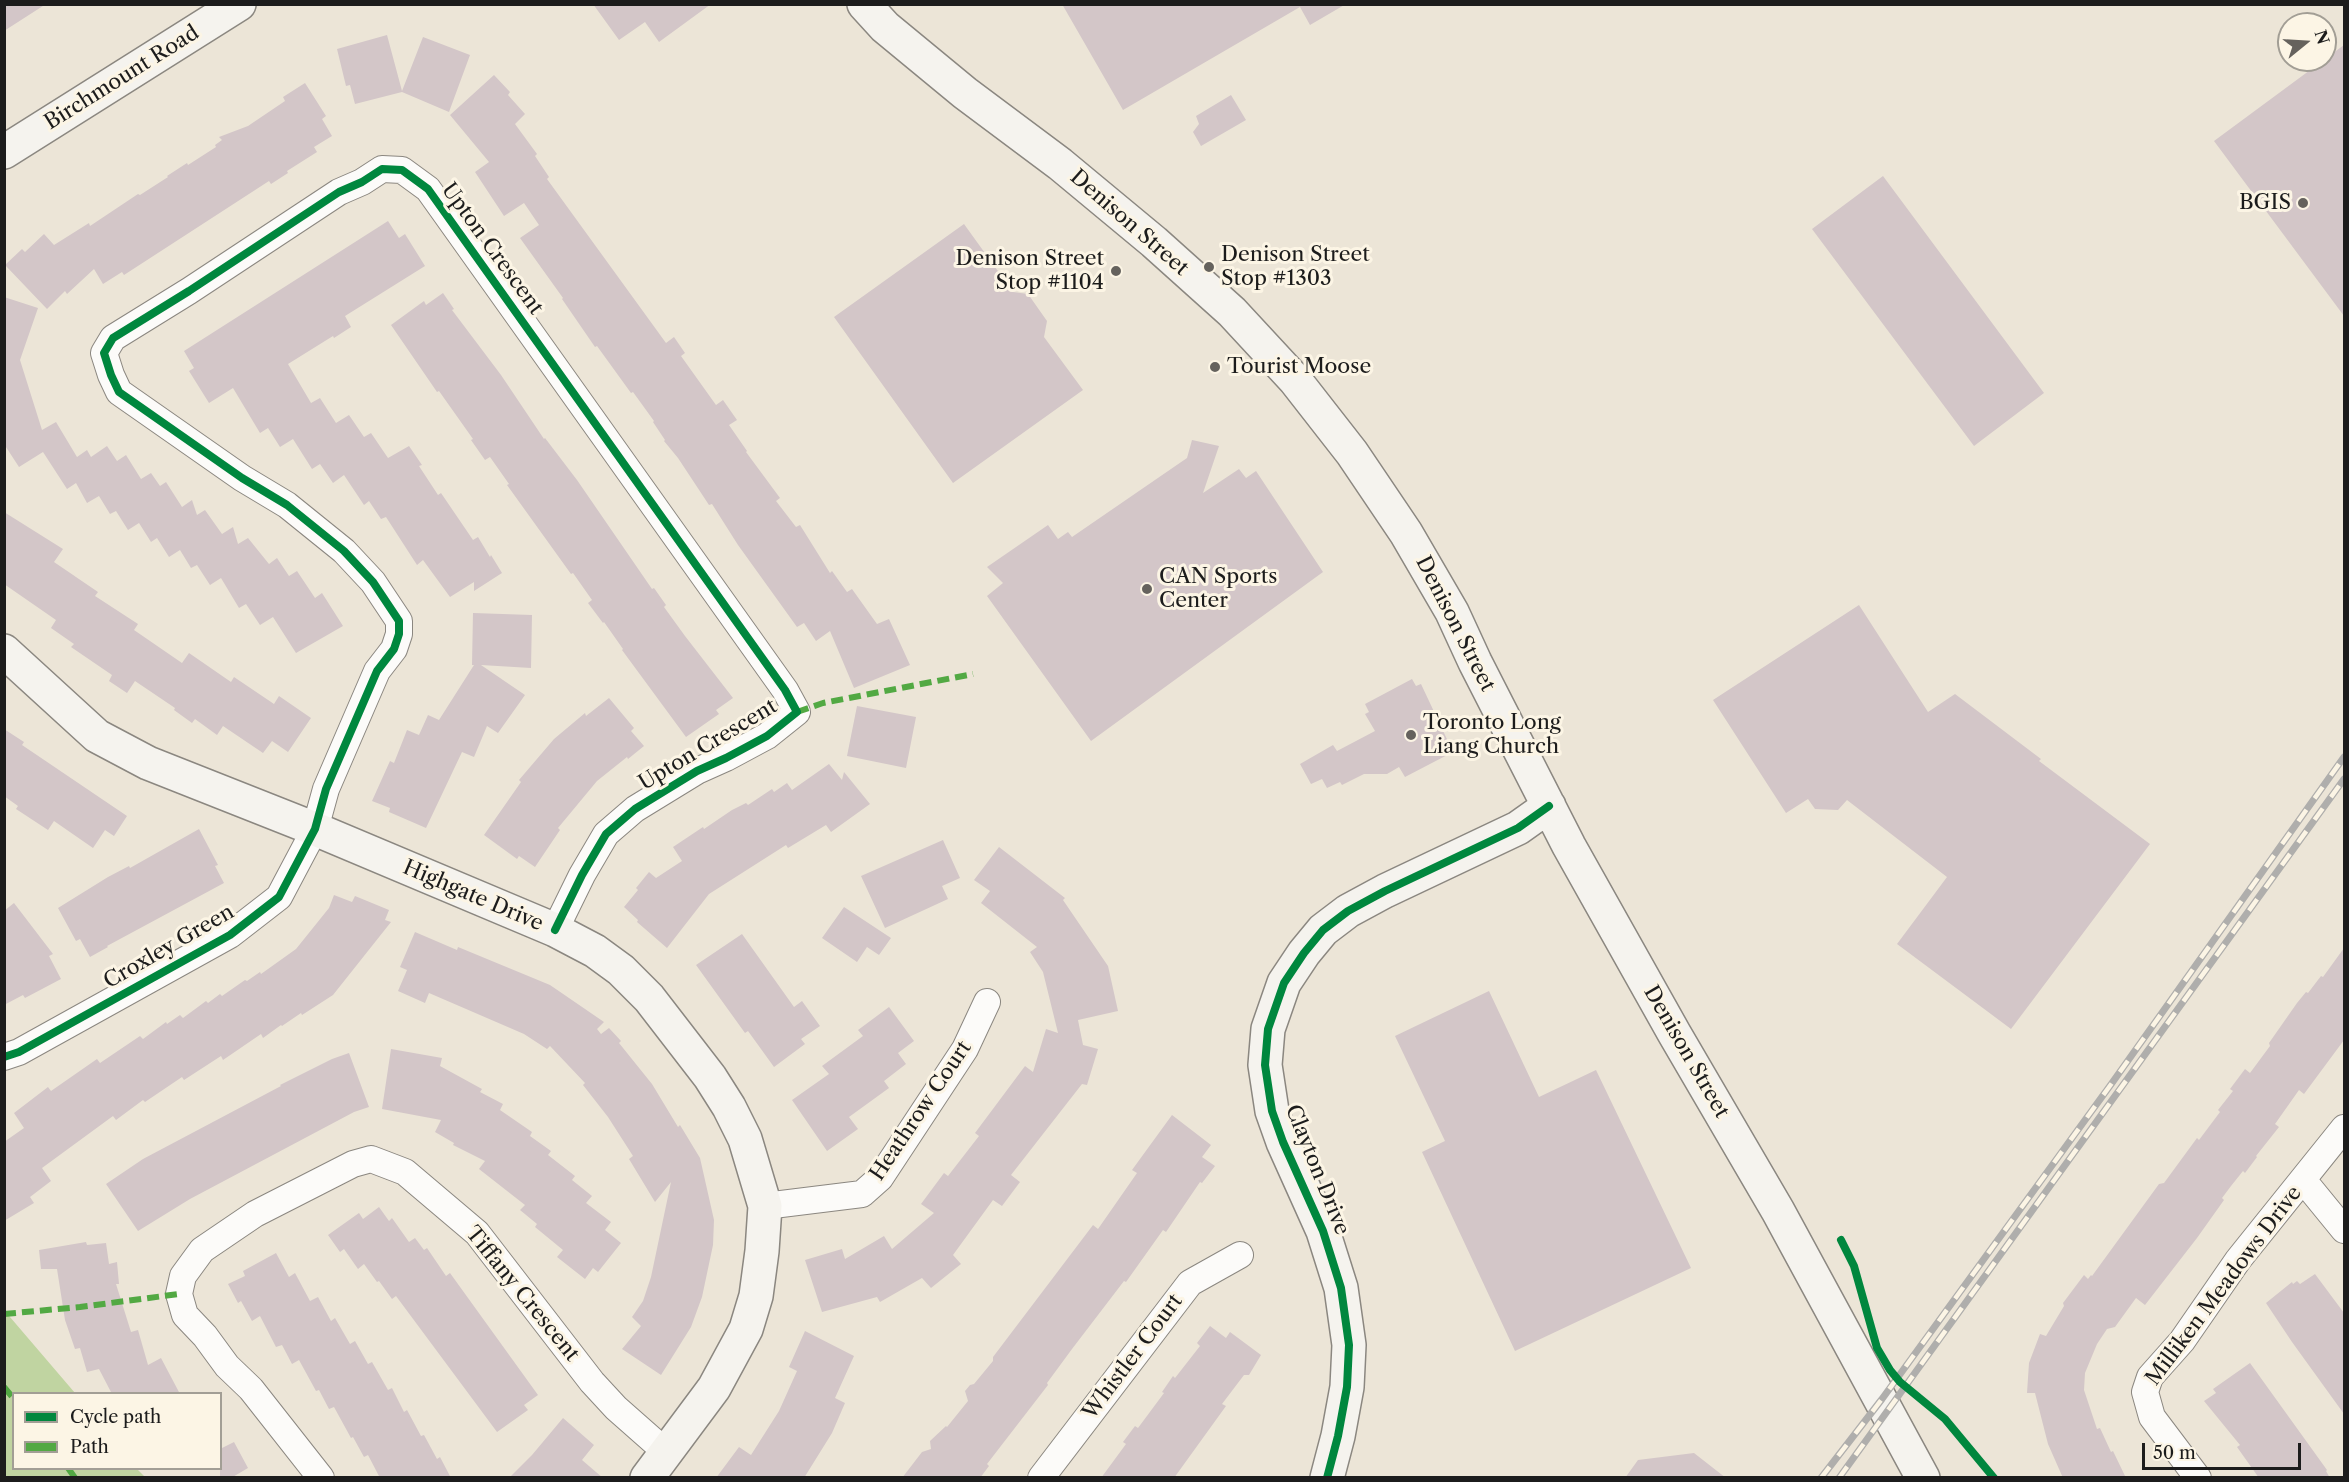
<!DOCTYPE html>
<html>
<head>
<meta charset="utf-8">
<style>
	body { margin:0 }
	#map { position:relative; width:2349px; height:1482px; overflow:hidden; background:#ece5d7; font-family:"Libre Caslon Text",serif }
	canvas { display:block }
	.frame { position:absolute; inset:0; border:6px solid #1c1c1c; pointer-events:none }
	.legend { position:absolute; left:12px; top:1392px; width:210px; height:78px; box-sizing:border-box; background:#fcf5e5; border:2px solid #a29e95; margin:0; padding:8px 10px; list-style:none; font-size:18px; color:#1c1c1c }
	.legend li { display:flex; align-items:center; gap:12px; height:30px }
	.legend b { width:30px; border:2px solid #a29e95 }
	.north { position:absolute; left:2277px; top:12px; width:60px; height:60px; box-sizing:border-box; background:#fcf5e5; border:2px solid #a29e95; border-radius:50%; rotate:72deg; font-size:16px; font-weight:700; line-height:24px; text-align:center; color:#1c1c1c }
	.north::after { content:''; display:block; margin:auto; width:21px; height:27px; background:#65625d; clip-path:polygon(50% 0,100% 100%,50% 72%,0 100%) }
	.scale { position:absolute; left:2142px; top:1443px; width:159px; height:27px; box-sizing:border-box; border:3px solid #1c1c1c; border-top:0; padding-left:8px; font-size:18px; line-height:21px; white-space:nowrap; color:#1c1c1c; -webkit-text-stroke:4px #fcf5e5; paint-order:stroke }
</style>
</head>
<body>
<div id="map">
<canvas width="2349" height="1482"></canvas>
<div class="frame"></div>
<ul class="legend">
<li><b style="height:8px;background:#00873e"></b>Cycle path</li>
<li><b style="height:8px;background:#52a943"></b>Path</li>
</ul>
<div class="north">N</div>
<div class="scale">50 m</div>
</div>
<script>
const ctx = document.querySelector('canvas').getContext('2d');
ctx.lineJoin = 'round';
function paint(path, color) { ctx.fillStyle = color; ctx.fill(path, 'evenodd'); }
const shape = rows => new Path2D(rows.map(r => 'M' + r).join(''));
function strokePath(path, color, width, dash) { ctx.strokeStyle = color; ctx.lineWidth = width; ctx.lineCap = dash ? 'butt' : 'round'; ctx.setLineDash(dash || []); ctx.stroke(path); }
function drawText(font, color, halo, rows, align = 'center') {
  ctx.font = font + ' "Libre Caslon Text",serif'; ctx.lineWidth = 6; ctx.setLineDash([]); ctx.textBaseline = 'middle'; ctx.strokeStyle = halo; ctx.fillStyle = color; for (const [text, x, y, turn = 0] of rows) {
    ctx.save(); ctx.translate(x, y); ctx.rotate((+turn || 0) * Math.PI / 180); ctx.textAlign = isNaN(turn) ? turn : align; if (halo) ctx.strokeText(text, 0, 0); ctx.fillText(text, 0, 0); ctx.restore();
  }
}
const green = shape([
	[4,1310,75,1393,14,1394,14,1468,137,1469,145,1477,5,1477]
]);
const building = shape([
	[4,4,46,4,4,31],
	[593,4,711,4,659,42,645,22,619,40],
	[1062,4,1346,4,1310,25,1300,7,1123,110],
	[387,35,402,91,423,37,470,55,449,112,402,92,355,104,350,85,346,86,337,49],
	[2344,45,2344,316,2214,141],
	[494,75,510,92,508,95,525,114,515,124,537,154,535,156,549,177,547,179,666,343,674,337,685,353,681,356,716,405,723,400,737,420,729,425,747,451,746,452,780,498,776,501,796,527,800,525,830,573,832,571,847,592,852,589,877,624,889,619,910,665,854,688,830,631,816,641,804,623,797,627,738,545,712,504,709,505,678,458,664,441,665,440,653,422,654,421,633,392,631,393,597,346,595,347,562,299,563,298,520,238,539,225,524,203,504,216,475,172,489,162,450,115],
	[305,83,326,116,322,119,332,136,314,147,317,152,287,171,288,173,271,184,269,181,124,275,122,272,103,284,94,269,67,294,65,291,47,309,5,265,22,249,25,252,44,234,54,245,89,223,90,226,138,194,140,195,168,177,167,176,187,163,188,165,216,147,215,145,222,140,219,137,248,126,285,101,283,97],
	[1231,95,1246,120,1201,146,1193,132,1199,124,1196,116],
	[1883,176,2044,393,1974,446,1812,229],
	[388,221,399,238,405,234,425,266,345,316,351,327,334,338,333,336,288,364,311,403,320,398,336,423,349,415,364,437,371,433,388,458,409,446,422,465,419,466,438,495,441,493,473,540,478,537,490,557,491,555,502,573,474,591,474,582,450,597,423,560,417,565,386,517,381,519,369,501,364,505,344,475,333,483,320,464,312,469,293,439,280,447,268,428,260,433,233,388,209,403,189,371,194,368,184,351],
	[964,224,1013,292,1028,294,1047,321,1044,337,1083,390,953,483,834,317],
	[443,293,454,309,452,310,501,375,544,439,545,438,577,480,652,589,654,588,666,605,664,607,685,636,733,698,716,710,719,714,686,737,622,650,623,649,604,622,603,623,588,603,592,600,573,573,571,574,507,485,509,484,490,457,485,460,471,440,473,439,439,391,437,392,391,325,424,301,426,305],
	[4,297,38,308,20,360,42,430,56,422,77,457,87,450,91,457,107,446,117,461,126,455,141,479,151,473,160,486,166,482,182,507,192,500,197,515,205,510,222,534,233,527,238,544,248,538,269,564,277,558,289,576,297,571,315,598,322,593,343,626,296,653,273,617,260,625,246,604,239,608,221,578,210,585,197,565,191,568,180,550,169,557,157,538,151,542,139,523,128,530,116,511,110,514,99,496,87,503,76,483,67,489,43,452,19,467,4,444],
	[1192,440,1219,446,1203,493,1239,469,1246,478,1256,471,1323,572,1091,741,987,596,1003,583,987,567,1048,525,1058,539,1068,532,1072,537,1187,458],
	[4,512,63,549,54,562,98,592,95,596,138,624,134,630,182,663,189,653,231,682,234,677,274,704,279,696,311,718,288,752,272,741,263,753,223,726,217,735,195,719,192,723,174,710,175,708,135,681,127,693,109,681,112,675,71,647,74,644,51,628,56,620,4,584],
	[1859,605,1928,712,1955,694,2041,759,2039,761,2150,844,2011,1029,1897,944,1947,877,1847,800,1838,810,1815,809,1808,799,1786,813,1713,700],
	[473,613,532,615,531,668,481,665,525,695,498,733,487,726,474,757,462,752,426,828,389,812,390,808,372,801,390,761,394,763,407,730,419,735,428,715,439,720,474,665,472,665],
	[1412,679,1416,686,1421,684,1453,752,1405,777,1399,767,1387,774,1364,774,1342,785,1340,782,1327,788,1322,779,1311,784,1300,764,1333,745,1337,751,1375,731,1365,714,1369,712,1365,704],
	[609,698,634,728,631,731,644,746,628,759,627,757,597,781,558,828,560,830,535,867,519,856,517,859,484,835,521,782,519,780,554,739,585,713,586,716],
	[857,706,916,717,906,768,847,756],
	[4,729,24,742,22,745,127,816,114,836,105,830,93,848,54,821,48,830,16,809,18,806,4,796],
	[829,764,842,780,844,772,870,804,831,832,826,825,788,848,786,845,709,894,667,948,637,922,638,920,624,907,638,890,636,888,649,872,656,878,682,861,673,847,703,827,704,829,732,810,746,803,748,805,772,789,774,792,787,783,792,790],
	[199,829,218,865,215,866,224,883,107,946,108,947,90,957,80,939,76,941,58,908,108,877,129,866,130,868],
	[943,840,960,878,942,886,948,899,885,928,861,876],
	[999,847,1065,898,1063,900,1108,966,1118,1011,1078,1020,1083,1045,1098,1049,1087,1085,1082,1084,1011,1175,1020,1182,1002,1206,993,1200,953,1255,961,1264,931,1288,922,1278,880,1302,877,1297,822,1312,805,1260,842,1249,845,1259,884,1236,892,1249,934,1213,921,1204,944,1173,948,1176,979,1136,975,1133,1025,1066,1033,1072,1046,1029,1058,1033,1043,972,1030,952,1037,947,981,903,990,891,974,880],
	[334,895,352,902,355,896,389,910,385,920,391,922,333,995,302,1015,301,1013,282,1026,281,1025,263,1038,261,1034,223,1060,221,1056,184,1080,182,1077,145,1102,143,1100,116,1120,113,1116,42,1168,51,1181,30,1197,34,1203,4,1221,4,1142,24,1128,14,1113,48,1087,51,1091,97,1059,100,1063,140,1036,143,1039,166,1022,167,1024,180,1015,183,1018,206,1001,208,1003,220,994,222,996,245,980,247,981,260,972,261,974,296,949,329,908],
	[14,903,53,954,49,956,61,979,25,998,23,995,4,1005,4,911],
	[844,907,891,938,879,955,867,947,857,962,822,938],
	[415,932,457,950,458,947,550,985,604,1022,597,1029,601,1034,609,1028,621,1041,619,1043,652,1084,678,1127,680,1125,700,1158,714,1220,713,1245,702,1297,691,1327,661,1375,622,1349,641,1326,632,1317,643,1301,651,1277,671,1182,655,1202,629,1159,633,1156,608,1117,583,1085,585,1083,550,1046,547,1049,524,1034,429,993,425,1003,398,991,407,970,400,967],
	[742,934,794,1007,802,1001,820,1026,801,1039,805,1044,774,1067,748,1031,745,1033,696,965],
	[2344,948,2344,1040,2304,1094,2299,1090,2275,1124,2279,1127,2256,1156,2257,1157,2245,1173,2243,1171,2231,1186,2222,1198,2224,1200,2197,1238,2145,1305,2136,1298,2115,1327,2107,1329,2097,1344,2085,1373,2084,1390,2097,1429,2100,1428,2111,1452,2113,1451,2126,1478,2063,1478,2048,1444,2035,1393,2027,1393,2029,1363,2040,1334,2046,1336,2064,1306,2063,1303,2084,1275,2088,1279,2091,1275,2092,1276,2159,1184,2164,1183,2197,1138,2199,1140,2220,1112,2218,1110,2233,1091,2230,1089,2245,1069,2250,1073,2270,1046,2269,1043,2297,1003,2306,992,2308,993,2321,976,2323,977],
	[1489,991,1539,1097,1596,1070,1691,1268,1515,1351,1422,1152,1445,1141,1395,1036],
	[889,1007,914,1041,898,1053,906,1064,884,1081,889,1088,849,1117,858,1129,827,1151,792,1100,829,1074,822,1066,863,1036,858,1030],
	[391,1049,442,1058,440,1066,482,1089,480,1092,503,1104,500,1110,532,1132,530,1136,551,1151,548,1155,575,1176,572,1180,592,1196,586,1203,611,1222,605,1230,621,1243,598,1272,593,1268,585,1279,557,1257,563,1250,535,1227,537,1224,520,1210,525,1205,479,1169,485,1161,453,1145,454,1143,435,1132,441,1120,382,1109],
	[349,1053,369,1107,354,1112,190,1199,138,1231,106,1184,143,1159,281,1086,280,1085,332,1059],
	[1172,1115,1211,1145,1202,1157,1215,1166,1202,1183,1200,1182,1166,1232,1163,1230,1126,1282,1124,1281,1072,1349,1047,1383,1048,1385,987,1464,989,1466,980,1478,902,1478,922,1452,931,1449,930,1441,946,1426,947,1427,968,1401,965,1391,970,1385,974,1384,993,1361,993,1357,1093,1225,1098,1229,1137,1173,1132,1170],
	[379,1207,389,1221,392,1218,409,1242,415,1238,424,1250,427,1248,446,1276,450,1273,538,1395,524,1405,528,1410,497,1432,396,1296,392,1299,379,1281,377,1282,364,1264,358,1269,344,1249,340,1252,328,1235,359,1213,363,1219],
	[86,1242,87,1245,106,1243,109,1264,117,1262,119,1284,116,1284,131,1332,138,1330,148,1365,161,1358,180,1394,112,1394,99,1369,87,1372,80,1348,75,1349,65,1320,57,1269,41,1269,39,1250],
	[276,1253,289,1277,295,1273,310,1301,318,1297,331,1321,335,1318,350,1344,355,1341,368,1364,372,1362,388,1390,392,1388,404,1412,407,1410,421,1436,424,1435,437,1459,440,1457,451,1478,380,1478,368,1455,364,1457,353,1437,351,1438,334,1407,329,1409,319,1390,316,1391,299,1360,292,1364,282,1345,276,1347,260,1316,252,1321,241,1301,238,1303,228,1284,245,1276,243,1271],
	[2315,1274,2344,1313,2344,1414,2292,1342,2266,1303,2292,1282,2293,1284,2297,1281,2300,1284],
	[1210,1326,1226,1338,1230,1332,1261,1355,1249,1375,1244,1375,1222,1404,1226,1406,1174,1478,1101,1478,1126,1444,1123,1442,1135,1426,1138,1428,1164,1393,1162,1392,1173,1376,1175,1378,1200,1346,1197,1343],
	[805,1331,854,1356,835,1398,845,1403,832,1433,804,1478,716,1478,739,1447,751,1455,779,1411,797,1371,789,1367],
	[2250,1363,2327,1470,2326,1471,2330,1478,2259,1478,2237,1447,2240,1445,2204,1401,2216,1393,2213,1389],
	[563,1418,594,1445,582,1460,603,1478,509,1478,532,1455],
	[234,1442,248,1468,231,1478,220,1478,220,1449],
	[1694,1453,1726,1478,1625,1478,1638,1460]
]);
const street = shape([
	[4,1057,19,1052,230,935,279,897,315,829,326,789,377,671,394,649,399,634,399,621,373,582,344,551,287,505,242,478,119,392,111,375,104,353,113,338,189,291,339,192,362,182,382,169,402,170,428,189,785,690,797,712,767,736,726,758,697,771,635,809,606,834,582,875,555,930],
	[2304,1181,2344,1230],
	[765,1206,862,1194,880,1178,965,1049,987,1002],
	[321,1478,251,1389,227,1366,205,1336,185,1315,179,1294,183,1276,202,1250,255,1214,353,1164,371,1159,405,1172,477,1233,592,1382,616,1408,667,1453],
	[1041,1478,1190,1283,1240,1255],
	[2198,1478,2152,1417,2145,1392,2150,1377,2182,1341,2238,1260,2344,1128]
]);
const secondary = shape([
	[864,4,885,27,965,93,1060,164,1154,242,1232,312,1295,380,1352,453,1406,533,1452,612,1475,662,1569,846,1674,1033,1778,1211,1923,1478],
	[4,152,239,4],
	[4,651,97,736,148,763,315,829,555,930,595,951,621,970,649,998,710,1077,729,1107,745,1139,765,1206,762,1251,756,1296,746,1329,714,1388,647,1478],
	[1327,1478,1338,1436,1347,1387,1349,1345,1341,1288,1323,1231,1283,1142,1272,1111,1265,1065,1268,1029,1284,983,1304,953,1323,930,1348,911,1385,891,1518,828,1549,806]
]);
const rail = shape([
	[1821,1478,1882,1399,2112,1083,2344,757],
	[1839,1478,2344,779]
]);
const quiet = shape([
	[797,712,823,703,973,674],
	[4,1314,80,1307,179,1294],
	[4,1387,14,1399],
	[68,1468,75,1478]
]);
const cycleway = shape([
	[4,1057,19,1052,230,935,279,897,315,829,326,789,377,671,394,649,399,634,399,621,373,582,344,551,287,505,242,478,119,392,111,375,104,353,113,338,189,291,339,192,362,182,382,169,402,170,428,189,785,690,797,712,767,736,726,758,697,771,635,809,606,834,582,875,555,930],
	[1841,1240,1854,1266,1877,1348,1890,1370,1900,1382,1945,1419,1994,1478],
	[1327,1478,1338,1436,1347,1387,1349,1345,1341,1288,1323,1231,1283,1142,1272,1111,1265,1065,1268,1029,1284,983,1304,953,1323,930,1348,911,1385,891,1518,828,1549,806]
]);
const markers = [
	[2303,203,6,"#65625d"],
	[1209,267,6,"#65625d"],
	[1116,271,6,"#65625d"],
	[1215,367,6,"#65625d"],
	[1147,589,6,"#65625d"],
	[1411,735,6,"#65625d"]
];
const streetNames = [
	["Birchmount Road",122,78,-32],
	["Denison Street",1129,223,41],
	["Upton Crescent",492,249,54],
	["Denison Street",1455,624,63],
	["Upton Crescent",708,745,-31],
	["Highgate Drive",473,896,23],
	["Croxley Green",169,947,-30],
	["Denison Street",1686,1052,60],
	["Heathrow Court",921,1111,-56],
	["Clayton Drive",1317,1170,68],
	["Milliken Meadows Drive",2224,1286,-53],
	["Tiffany Crescent",522,1294,51],
	["Whistler Court",1133,1357,-53]
];
const poiNames = [
	["BGIS",2291,203,"right"],
	["Denison Street",1221,255],
	["Stop #1303",1221,279],
	["Denison Street",1104,259,"right"],
	["Stop #1104",1104,283,"right"],
	["Tourist Moose",1227,367],
	["CAN Sports",1159,577],
	["Center",1159,601],
	["Toronto Long",1423,723],
	["Liang Church",1423,747]
];
paint(green, '#c0d4a1');
paint(building, '#d3c6c8');
strokePath(street, '#8b8780', 28);
strokePath(secondary, '#8b8780', 36);
strokePath(street, '#fcfbf9', 26);
strokePath(secondary, '#f5f3ee', 33);
strokePath(rail, '#afaeac', 7);
strokePath(rail, '#fcf5e5', 4.5, [14]);
strokePath(quiet, '#52a943', 6, [12, 6]);
strokePath(cycleway, '#00873e', 8);
for (const [x, y, r, color] of markers) { const dot = new Path2D(); dot.arc(x, y, r, 0, 2 * Math.PI); ctx.fillStyle = color; ctx.fill(dot); strokePath(dot, '#fcf5e5', 2); }
drawText('21px', '#1c1c1c', '#fcf5e5', streetNames);
drawText('21px', '#1c1c1c', '#fcf5e5', poiNames, 'left');
</script>
</body>
</html>
